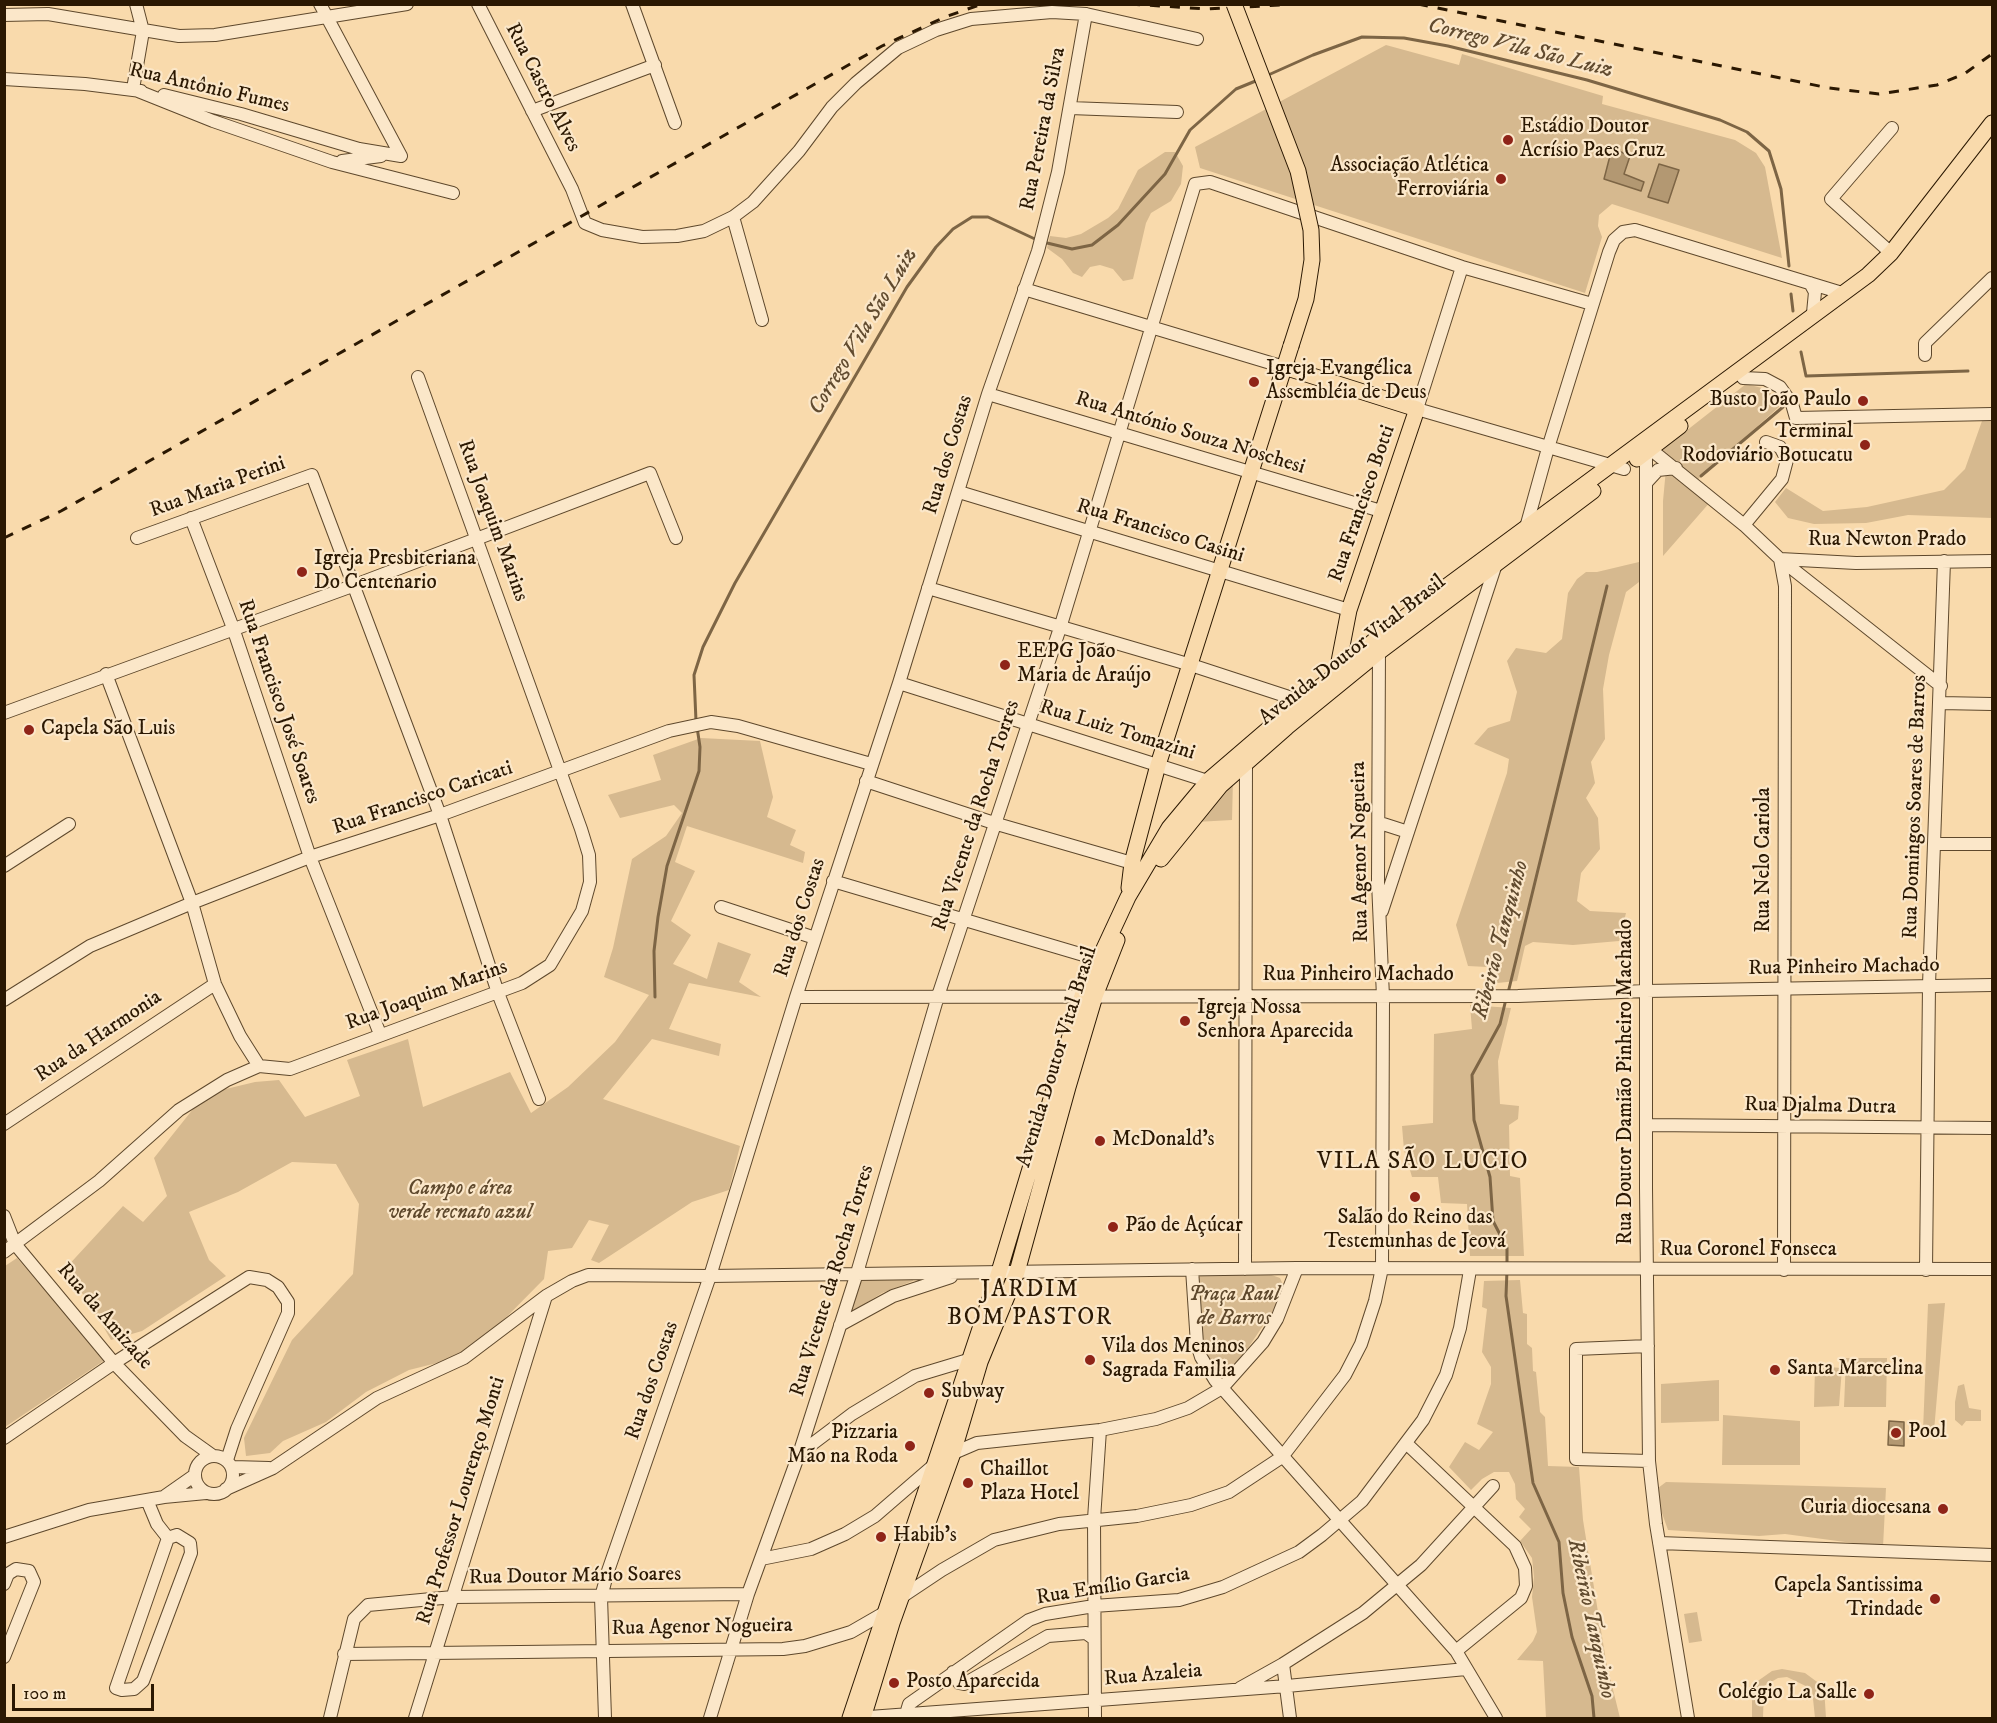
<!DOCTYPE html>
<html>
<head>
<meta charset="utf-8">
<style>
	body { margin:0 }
	#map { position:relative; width:1997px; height:1723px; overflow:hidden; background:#f9daac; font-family:"IM FELL DW Pica",serif }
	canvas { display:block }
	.frame { position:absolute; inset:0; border:6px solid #2b1802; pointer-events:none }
	.scale { position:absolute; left:12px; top:1684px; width:142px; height:27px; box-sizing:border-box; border:3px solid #2b1802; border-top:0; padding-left:8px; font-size:18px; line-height:21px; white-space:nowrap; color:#2b1802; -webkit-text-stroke:4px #fbe7c9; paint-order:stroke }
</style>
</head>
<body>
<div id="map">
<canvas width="1997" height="1723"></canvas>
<div class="frame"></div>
<div class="scale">100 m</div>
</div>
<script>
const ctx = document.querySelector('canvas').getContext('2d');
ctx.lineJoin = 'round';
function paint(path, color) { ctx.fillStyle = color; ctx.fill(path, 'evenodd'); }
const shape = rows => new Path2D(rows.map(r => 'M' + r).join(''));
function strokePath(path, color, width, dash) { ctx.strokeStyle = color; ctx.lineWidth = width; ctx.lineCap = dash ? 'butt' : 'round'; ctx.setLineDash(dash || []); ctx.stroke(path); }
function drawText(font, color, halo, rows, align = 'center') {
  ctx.font = font + ' "IM FELL DW Pica",serif'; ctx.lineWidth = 4.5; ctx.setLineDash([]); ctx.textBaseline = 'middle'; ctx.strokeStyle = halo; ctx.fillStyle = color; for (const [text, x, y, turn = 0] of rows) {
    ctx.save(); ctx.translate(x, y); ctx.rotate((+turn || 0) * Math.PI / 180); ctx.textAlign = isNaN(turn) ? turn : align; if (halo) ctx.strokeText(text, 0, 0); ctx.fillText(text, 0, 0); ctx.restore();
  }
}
const green = shape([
	[1386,45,1459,65,1462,54,1603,96,1602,104,1735,140,1756,153,1765,167,1782,258,1612,204,1599,215,1598,226,1602,237,1585,293,1200,168,1195,147],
	[1165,152,1175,152,1183,166,1181,184,1171,201,1151,213,1146,223,1133,279,1123,281,1113,269,1100,265,1090,267,1082,277,1073,273,1062,259,1047,248,1050,236,1066,238,1081,234,1108,218,1118,209,1138,170],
	[1746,384,1766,389,1778,400,1779,407,1695,482,1664,454,1663,449],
	[1982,421,1992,421,1992,518,1908,515,1866,523,1814,524,1788,518,1775,502,1786,488,1823,511,1867,507,1944,490,1965,469],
	[1666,469,1711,501,1663,556,1663,501],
	[1639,562,1639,582,1626,592,1609,655,1603,689,1605,739,1591,762,1595,783,1586,798,1598,818,1600,849,1581,873,1577,901,1590,911,1626,913,1619,941,1573,945,1533,942,1525,946,1517,981,1487,984,1487,967,1468,966,1456,925,1507,773,1509,759,1474,744,1488,728,1510,721,1517,692,1507,661,1516,648,1546,653,1562,639,1568,593,1577,579,1586,572,1597,572],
	[701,738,760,741,773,797,767,817,796,830,790,845,805,852,803,863,687,826,675,862,695,871,671,921,691,935,673,964,707,979,718,942,751,954,739,982,761,997,689,983,669,1029,721,1044,719,1056,652,1039,603,1099,740,1146,729,1190,692,1202,599,1263,591,1260,609,1225,589,1220,572,1248,548,1251,544,1279,469,1355,409,1370,366,1392,326,1422,283,1441,270,1453,246,1456,244,1438,292,1340,353,1274,359,1204,336,1164,292,1162,238,1192,189,1212,209,1260,226,1276,142,1331,111,1340,89,1302,64,1270,123,1206,143,1222,167,1196,154,1158,205,1094,255,1082,279,1080,305,1117,360,1096,347,1060,408,1039,423,1107,510,1072,531,1113,568,1087,615,1042,649,995,604,977,613,948,632,859,666,836,682,813,674,805,620,818,608,795,661,780,653,755],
	[1233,779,1232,820,1196,822],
	[1470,1005,1511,1008,1498,1061,1500,1104,1519,1106,1518,1119,1509,1125,1510,1176,1520,1178,1524,1256,1470,1256,1467,1204,1441,1203,1438,1177,1412,1177,1404,1150,1402,1126,1433,1123,1434,1034,1472,1029],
	[17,1258,105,1360,5,1427,5,1266],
	[1266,1273,1280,1278,1284,1287,1273,1311,1231,1373,1222,1376,1214,1370,1200,1334,1198,1274],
	[914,1276,913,1281,882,1293,849,1314,860,1278],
	[1520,1280,1523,1313,1527,1314,1527,1344,1532,1348,1533,1371,1536,1372,1540,1412,1545,1417,1548,1466,1579,1467,1583,1520,1606,1661,1620,1718,1546,1718,1543,1661,1517,1660,1533,1641,1537,1632,1532,1597,1534,1577,1532,1558,1520,1541,1531,1529,1519,1517,1525,1509,1516,1499,1515,1484,1509,1472,1494,1472,1482,1479,1471,1490,1449,1467,1465,1442,1479,1450,1493,1432,1477,1424,1491,1384,1491,1367,1482,1352,1487,1309,1482,1307,1484,1281],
	[1945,1303,1934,1431,1923,1431,1928,1304],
	[1846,1358,1887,1358,1886,1407,1844,1407],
	[1815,1366,1842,1368,1839,1406,1814,1407],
	[1719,1380,1719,1421,1661,1423,1661,1384],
	[1964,1384,1969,1408,1981,1410,1981,1421,1966,1421,1962,1426,1955,1420,1955,1402,1958,1386],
	[1723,1415,1800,1421,1800,1465,1722,1465],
	[1666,1482,1886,1488,1883,1547,1785,1534,1759,1536,1668,1530,1657,1499,1658,1488],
	[1697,1612,1702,1641,1689,1643,1684,1614],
	[1782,1669,1805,1673,1824,1687,1826,1718,1815,1718,1812,1689,1787,1677,1778,1678,1764,1686,1763,1718,1752,1718,1752,1685,1772,1671]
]);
const water = shape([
	[1612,148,1630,156,1624,174,1644,182,1641,191,1604,179,1612,148],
	[1659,164,1679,170,1668,203,1648,197,1659,164],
	[1889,1421,1904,1422,1904,1446,1888,1445,1889,1421]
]);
const stream = shape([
	[1266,76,1313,55,1362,37,1404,38,1448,46,1587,80,1720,120,1747,132,1769,151,1781,189,1789,266],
	[1043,242,1072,249,1092,245,1118,225,1165,174,1190,130,1236,89,1258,80],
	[1791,294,1793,311],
	[1801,352,1806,376,1968,371],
	[1701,476,1783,407],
	[696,721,694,675,703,647,735,583,907,287,936,247,953,229,972,217,988,217,1037,240],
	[1508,993,1607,586],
	[655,997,654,951,658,917,667,866,699,771,700,747,697,727],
	[1506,999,1500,1024,1472,1075,1474,1120,1490,1177,1493,1221,1507,1248,1507,1264],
	[1507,1270,1506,1296,1533,1483,1559,1542,1563,1593,1572,1637,1592,1696,1594,1718]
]);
const minor = shape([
	[136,4,143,31,133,89,213,121,332,162,453,193],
	[320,4,401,156],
	[478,4,572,189,585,223,602,230,642,237,677,236,704,231,733,217,753,202,799,151,832,107,856,83,898,48,936,30,971,19,1052,12,1086,14,1197,39],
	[632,4,675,123],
	[4,15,48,14,179,36,215,35,407,4],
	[4,79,85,84,141,91],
	[164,95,241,114,359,149,401,156],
	[1070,108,1177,112],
	[532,111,655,65],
	[342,161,381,156],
	[733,217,762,320],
	[1891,253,1831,199,1892,128],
	[1462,267,1417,409,1624,469],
	[1810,283,1815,292,1813,313],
	[1024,289,1284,367],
	[1925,355,1925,343,1992,278],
	[1743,378,1765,379,1780,387,1792,404,1796,418,1992,414],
	[988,394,1381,511],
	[1644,444,1744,525,1780,559,1941,686],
	[1640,449,1646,458,1646,1188,1649,1461,1656,1524,1688,1718],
	[1646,483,1658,470,1676,468],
	[959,492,1349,610],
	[191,518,233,628,310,857,380,1034],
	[1744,525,1782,479,1787,460,1780,447,1766,442],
	[1525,531,1548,448,1609,252,1614,240,1623,232,1635,230,1842,293],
	[137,538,312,475,440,815,498,993,539,1099],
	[1780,559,1785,586,1784,1270],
	[1780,559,1856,563,1992,561],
	[928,588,1191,665,1301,701],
	[106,674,192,903,215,984,240,1036,259,1066],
	[899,683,1217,784],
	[1940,703,1992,704],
	[4,713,355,585,650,473,676,538],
	[866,781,997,824,1132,863],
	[1380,823,1408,832],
	[1935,844,1992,844],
	[4,866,69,824],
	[833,881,1097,959],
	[721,907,815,938],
	[1382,911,1496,564],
	[796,997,1518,996,1646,991,1992,985],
	[4,1000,90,946,192,903,310,857,440,815,669,731,711,722,738,726,871,764],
	[4,1124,215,984],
	[1646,1125,1992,1128],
	[4,1216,15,1244,114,1363,185,1436,213,1456],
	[4,1252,99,1181,179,1110,227,1080,259,1066,290,1069,522,983,550,965,582,911,590,882,589,855,581,829,418,377],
	[1192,1269,1197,1344,1201,1357,1215,1380,1456,1651,1496,1718],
	[1245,1269,1246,757],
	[1926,1270,1929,985,1944,561],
	[840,1325,893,1296,951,1277],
	[1648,1346,1576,1349,1576,1459,1649,1461],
	[4,1438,114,1363,249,1277,267,1280,278,1287,288,1302,288,1313,237,1429,227,1460],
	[1407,1444,1515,1546,1525,1568,1526,1586,1521,1598,1456,1651],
	[799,1454,852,1414,915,1376,968,1360,976,1361],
	[949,1455,977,1443,1100,1430,1156,1419,1188,1408,1222,1388,1263,1342,1277,1319,1297,1268],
	'195 1475a19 19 0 1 1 38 0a19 19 0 1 1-38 0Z',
	[233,1467,269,1468],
	[226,1489,273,1468,377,1398,464,1358,546,1296,572,1281,588,1275,710,1276,1297,1268,1992,1269],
	[165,1496,195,1475],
	[147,1500,157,1524,168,1538],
	[177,1535,190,1543,191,1553,143,1681,134,1689,122,1690,116,1688,168,1538,177,1535],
	[4,1537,89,1510,164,1497,206,1493],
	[1659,1543,1992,1555],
	[761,1559,811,1549,845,1534,875,1516,934,1465],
	[4,1584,8,1574,16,1569,29,1571,34,1582,4,1657],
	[344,1654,783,1649,805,1646,851,1632,884,1613,903,1596,942,1570,994,1540,1059,1524,1137,1516,1191,1505,1229,1492,1282,1457,1345,1375,1361,1344,1375,1301,1382,1268,1383,997,1378,882,1379,647],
	[1283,1664,1290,1718],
	[953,1672,959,1683,964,1684,1048,1636,1086,1633,1093,1638],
	[1240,1688,1283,1664,1363,1613,1421,1565,1493,1486],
	[906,1714,909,1704,1029,1620,1045,1614,1094,1606,1179,1600,1223,1587,1299,1552,1322,1535,1362,1501,1423,1420,1446,1375,1460,1328,1470,1270],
	[330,1718,354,1619,368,1605,453,1597,748,1594],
	[415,1718,546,1296],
	[605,1718,601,1597,608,1571,710,1276,796,997,899,683,988,394,1038,251,1058,172,1086,14],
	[710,1718,748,1594,799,1454,857,1273,938,996,1060,628,1195,184,1210,182,1462,267,1592,304],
	[856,1718,1287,1686,1466,1669],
	[1095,1718,1094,1519,1100,1430]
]);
const major = shape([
	[1284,367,1417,409,1349,610,1336,677],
	[1637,459,1680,426],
	[1161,859,1221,785,1287,727,1379,652,1593,491],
	[1129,888,1132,863,1158,765,1291,346],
	[850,1718,999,1272,1082,996,1128,897,1169,828,1209,780,1301,701,1336,675,1378,637,1868,275,1891,253,1992,123],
	[863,1718,892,1623,953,1453,980,1362,1017,1272,1068,1087,1095,996,1117,940]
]);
const rail = shape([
	[1130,4,1207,9,1300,4],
	[1418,4,1829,88,1879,94,1937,85,1964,74,1992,54],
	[4,538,61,511,882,46,945,17,982,4]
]);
const majorBridge = shape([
	[1234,4,1298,171,1311,230,1312,260,1306,299,1291,346]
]);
const markers = [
	[1508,140,6,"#8f2418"],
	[1501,179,6,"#8f2418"],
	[1254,382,6,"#8f2418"],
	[1863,401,6,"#8f2418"],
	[1865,445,6,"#8f2418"],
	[302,572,6,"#8f2418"],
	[1005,665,6,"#8f2418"],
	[29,730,6,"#8f2418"],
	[1185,1021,6,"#8f2418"],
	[1100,1141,6,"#8f2418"],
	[1415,1197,6,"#8f2418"],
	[1113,1227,6,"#8f2418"],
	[1090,1360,6,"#8f2418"],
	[1775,1370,6,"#8f2418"],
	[929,1393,6,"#8f2418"],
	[1896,1433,6,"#8f2418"],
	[910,1446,6,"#8f2418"],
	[968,1483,6,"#8f2418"],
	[1943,1509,6,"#8f2418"],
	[881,1537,6,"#8f2418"],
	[1935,1599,6,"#8f2418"],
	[894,1683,6,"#8f2418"],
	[1869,1694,6,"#8f2418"]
];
const streetNames = [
	["Rua Castro Alves",542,88,63],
	["Rua Antônio Fumes",209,89,13],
	["Rua Pereira da Silva",1044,129,-79],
	["Rua António Souza Noschesi",1190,434,17],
	["Rua dos Costas",949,455,-73],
	["Rua Maria Perini",218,488,-20],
	["Rua Francisco Botti",1363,504,-71],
	["Rua Joaquim Marins",492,521,70],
	["Rua Francisco Casini",1160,532,17],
	["Rua Newton Prado",1887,541],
	["Avenida Doutor Vital Brasil",1353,651,-38],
	["Rua Francisco José Soares",278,702,71],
	["Rua Luiz Tomazini",1117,731,17],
	["Rua Francisco Caricati",423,799,-19],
	["Rua Domingos Soares de Barros",1916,807,-88],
	["Rua Vicente da Rocha Torres",977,816,-72],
	["Rua Agenor Nogueira",1361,852,-91],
	["Rua Nelo Cariola",1765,860,-90],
	["Rua dos Costas",801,918,-72],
	["Rua Pinheiro Machado",1844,968,-1],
	["Rua Pinheiro Machado",1358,976],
	["Rua Joaquim Marins",427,996,-20],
	["Rua da Harmonia",99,1037,-34],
	["Avenida Doutor Vital Brasil",1058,1057,-73],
	["Rua Doutor Damião Pinheiro Machado",1627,1082,-90],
	["Rua Djalma Dutra",1820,1107,1],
	["Rua Coronel Fonseca",1748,1251],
	["Rua Vicente da Rocha Torres",833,1281,-73],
	["Rua da Amizade",104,1317,49],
	["Rua dos Costas",653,1381,-71],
	["Rua Professor Lourenço Monti",462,1501,-73],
	["Rua Doutor Mário Soares",575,1577,-1],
	["Rua Emílio Garcia",1113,1587,-9],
	["Rua Agenor Nogueira",702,1628,-1],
	["Rua Azaleia",1153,1676,-5]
];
const poiNames = [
	["Estádio Doutor",1520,128],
	["Acrísio Paes Cruz",1520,152],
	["Associação Atlética",1489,167,"right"],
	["Ferroviária",1489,191,"right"],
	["Igreja Evangélica",1266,370],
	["Assembléia de Deus",1266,394],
	["Busto João Paulo",1851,401,"right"],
	["Terminal",1853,433,"right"],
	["Rodoviário Botucatu",1853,457,"right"],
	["Igreja Presbiteriana",314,560],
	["Do Centenario",314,584],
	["EEPG João",1017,653],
	["Maria de Araújo",1017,677],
	["Capela São Luis",41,730],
	["Igreja Nossa",1197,1009],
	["Senhora Aparecida",1197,1033],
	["McDonald's",1112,1141],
	["Salão do Reino das",1415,1219,"center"],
	["Testemunhas de Jeová",1415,1243,"center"],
	["Pão de Açúcar",1125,1227],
	["Vila dos Meninos",1102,1348],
	["Sagrada Familia",1102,1372],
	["Santa Marcelina",1787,1370],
	["Subway",941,1393],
	["Pool",1908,1433],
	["Pizzaria",898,1434,"right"],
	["Mão na Roda",898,1458,"right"],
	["Chaillot",980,1471],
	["Plaza Hotel",980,1495],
	["Curia diocesana",1931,1509,"right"],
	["Habib's",893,1537],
	["Capela Santissima",1923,1587,"right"],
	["Trindade",1923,1611,"right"],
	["Posto Aparecida",906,1683],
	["Colégio La Salle",1857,1694,"right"]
];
const parkNames = [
	["Campo e área",460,1190],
	["verde recnato azul",460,1214],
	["Praça Raul",1234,1296],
	["de Barros",1234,1320]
];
const waterNames = [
	["Corrego Vila São Luiz",1520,49,14],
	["Corrego Vila São Luiz",864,332,-59],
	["Ribeirão Tanquinho",1502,940,-75],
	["Ribeirão Tanquinho",1590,1619,78]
];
const quarterNames = [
	["VILA SÃO LUCIO",1423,1163],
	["JARDIM",1030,1291],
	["BOM PASTOR",1030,1319]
];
paint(green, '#d6b98f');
paint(water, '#b39872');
strokePath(water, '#7d6545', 1.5);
strokePath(stream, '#7d6545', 3);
strokePath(minor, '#5e482c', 14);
strokePath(major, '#2b1802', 17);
strokePath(minor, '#fbe7c9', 12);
strokePath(major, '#f9daac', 15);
strokePath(rail, '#2b1802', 3, [10, 10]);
strokePath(majorBridge, '#2b1802', 17, []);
strokePath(majorBridge, '#f9daac', 15);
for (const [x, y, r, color] of markers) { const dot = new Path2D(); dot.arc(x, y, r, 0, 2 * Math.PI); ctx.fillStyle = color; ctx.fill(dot); strokePath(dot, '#fbe7c9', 2); }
drawText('21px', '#2b1802', '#fbe7c9', streetNames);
drawText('21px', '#2b1802', '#fbe7c9', poiNames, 'left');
drawText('italic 21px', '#5e482c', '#fbe7c9', parkNames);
drawText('italic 22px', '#614b2f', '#fbe7c9', waterNames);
ctx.letterSpacing = '1.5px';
drawText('24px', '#2b1802', '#fbe7c9', quarterNames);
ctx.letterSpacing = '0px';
</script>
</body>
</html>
